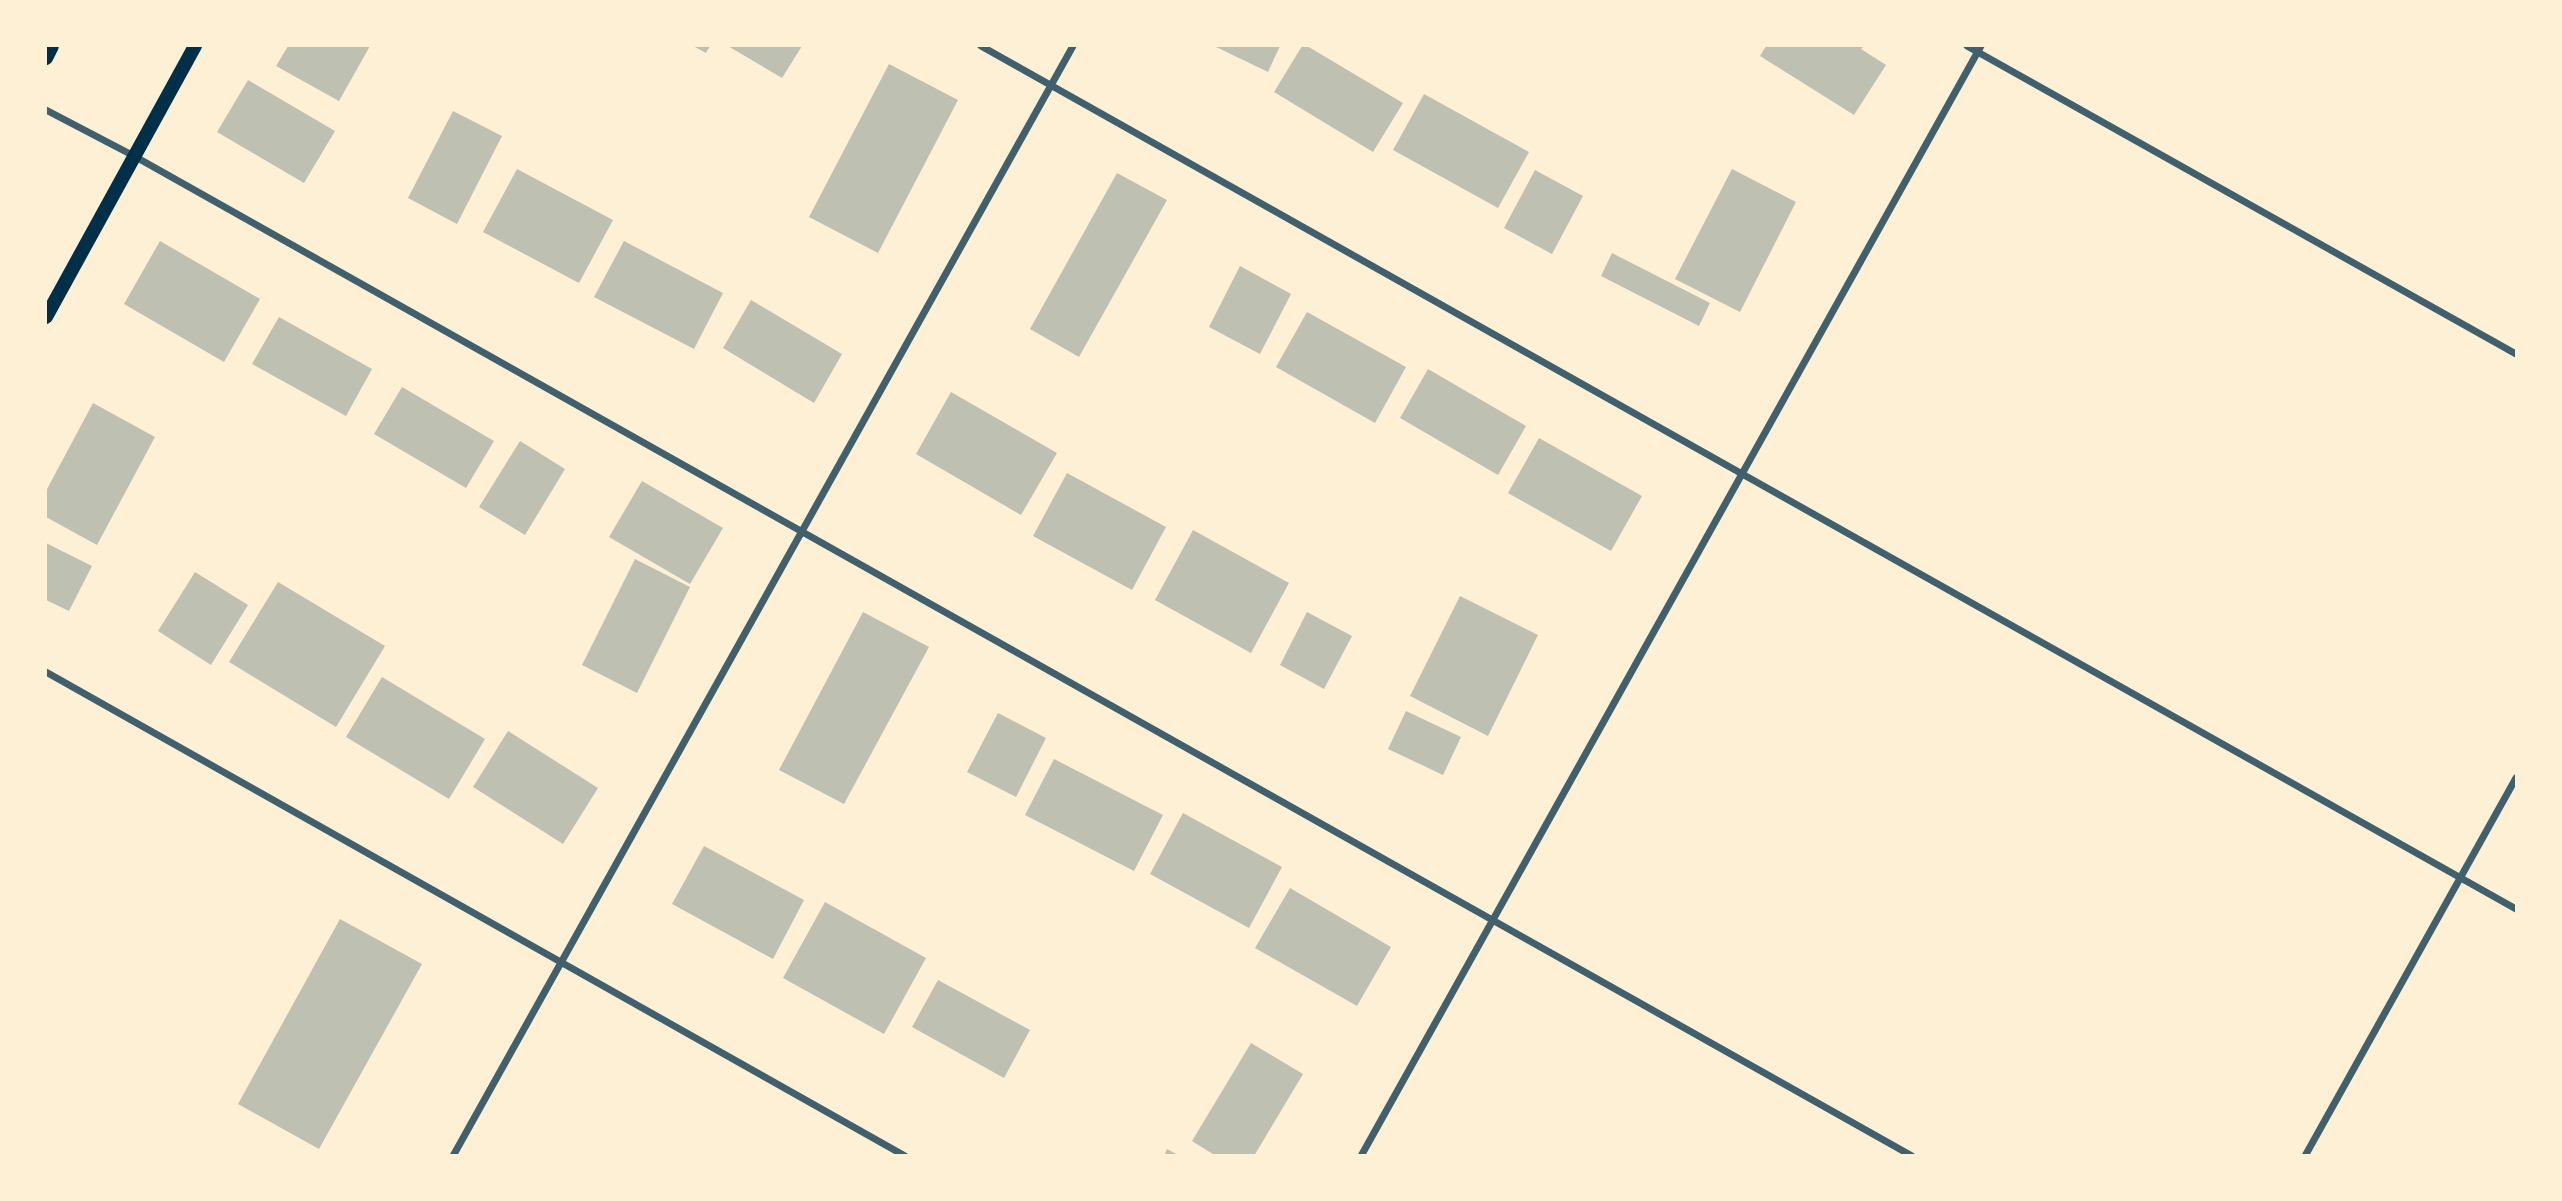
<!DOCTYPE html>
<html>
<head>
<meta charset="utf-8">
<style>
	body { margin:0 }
	#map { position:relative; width:2562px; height:1201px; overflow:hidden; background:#fdf0d5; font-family:Manrope,sans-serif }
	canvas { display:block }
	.frame { position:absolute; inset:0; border:47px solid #fdf0d5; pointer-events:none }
</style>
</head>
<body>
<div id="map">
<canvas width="2562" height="1201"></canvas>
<div class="frame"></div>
</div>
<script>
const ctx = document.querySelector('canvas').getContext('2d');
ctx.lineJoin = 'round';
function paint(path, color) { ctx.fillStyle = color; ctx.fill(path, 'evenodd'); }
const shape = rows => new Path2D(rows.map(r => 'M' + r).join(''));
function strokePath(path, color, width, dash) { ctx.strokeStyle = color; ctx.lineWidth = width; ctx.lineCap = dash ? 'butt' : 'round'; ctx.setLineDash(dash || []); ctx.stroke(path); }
const building = shape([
	[288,46,370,46,339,101,276,66],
	[693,46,710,46,706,53],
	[728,46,802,46,782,78],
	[1214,46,1280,46,1268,72],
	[1302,46,1307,46,1403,103,1373,152,1274,92],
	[1766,46,1864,46,1861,49,1886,65,1854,115,1760,56],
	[889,64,958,100,878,253,809,217],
	[248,80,335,131,304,183,217,132],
	[1424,94,1529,152,1498,208,1393,150],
	[453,111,502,136,457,224,408,198],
	[517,169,613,220,579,283,483,232],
	[1732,169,1796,202,1740,312,1675,279],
	[1535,170,1583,196,1552,254,1504,228],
	[1117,173,1167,200,1079,357,1030,329],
	[160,241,260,299,224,362,124,304],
	[624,241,723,293,694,349,594,297],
	[1612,253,1710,303,1699,326,1601,276],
	[1240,266,1291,294,1260,354,1209,327],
	[751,300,842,354,814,403,723,348],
	[1307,312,1406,367,1375,423,1276,367],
	[279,317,372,369,346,416,252,364],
	[1428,369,1526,426,1498,475,1400,418],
	[402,387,494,441,466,488,374,434],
	[951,392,1057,453,1021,515,916,454],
	[93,403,155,437,97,545,46,517,46,491],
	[1539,438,1642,496,1611,551,1508,493],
	[520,441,565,469,525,535,479,507],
	[1067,473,1166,527,1132,590,1033,536],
	[642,481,723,528,690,584,609,537],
	[1193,530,1289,583,1251,653,1155,600],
	[46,543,92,566,69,611,46,600],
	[635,559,690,587,637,693,582,665],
	[195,572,248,605,211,665,158,631],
	[278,582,385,646,336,727,229,662],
	[1460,596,1538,635,1488,736,1410,696],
	[863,612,929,647,844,804,779,770],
	[1307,612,1352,636,1324,689,1280,665],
	[382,677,485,739,449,799,346,737],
	[1406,711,1461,737,1443,775,1388,749],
	[998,713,1046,738,1016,797,967,772],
	[508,731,598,788,563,844,473,787],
	[1054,759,1163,815,1134,871,1025,815],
	[1183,813,1282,867,1249,928,1150,874],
	[704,846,804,900,773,959,672,904],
	[1290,888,1391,947,1357,1006,1255,948],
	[825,902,926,958,884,1034,783,978],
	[340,919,422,964,319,1149,238,1104],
	[938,980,1030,1030,1004,1078,912,1027],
	[1251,1043,1303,1074,1254,1156,1216,1156,1192,1141],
	[1167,1149,1180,1156,1164,1156]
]);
const minor = shape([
	[981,46,2516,909],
	[1967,46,2516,354],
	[46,110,134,156,1912,1156],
	[46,672,905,1156],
	[453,1156,1073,46],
	[1361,1156,1981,46],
	[2305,1156,2516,778]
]);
const secondary = shape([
	[46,58,52,46],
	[46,317,195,46]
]);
paint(building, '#bec0b2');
strokePath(minor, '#3f606c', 7);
strokePath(secondary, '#003049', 14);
</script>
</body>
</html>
